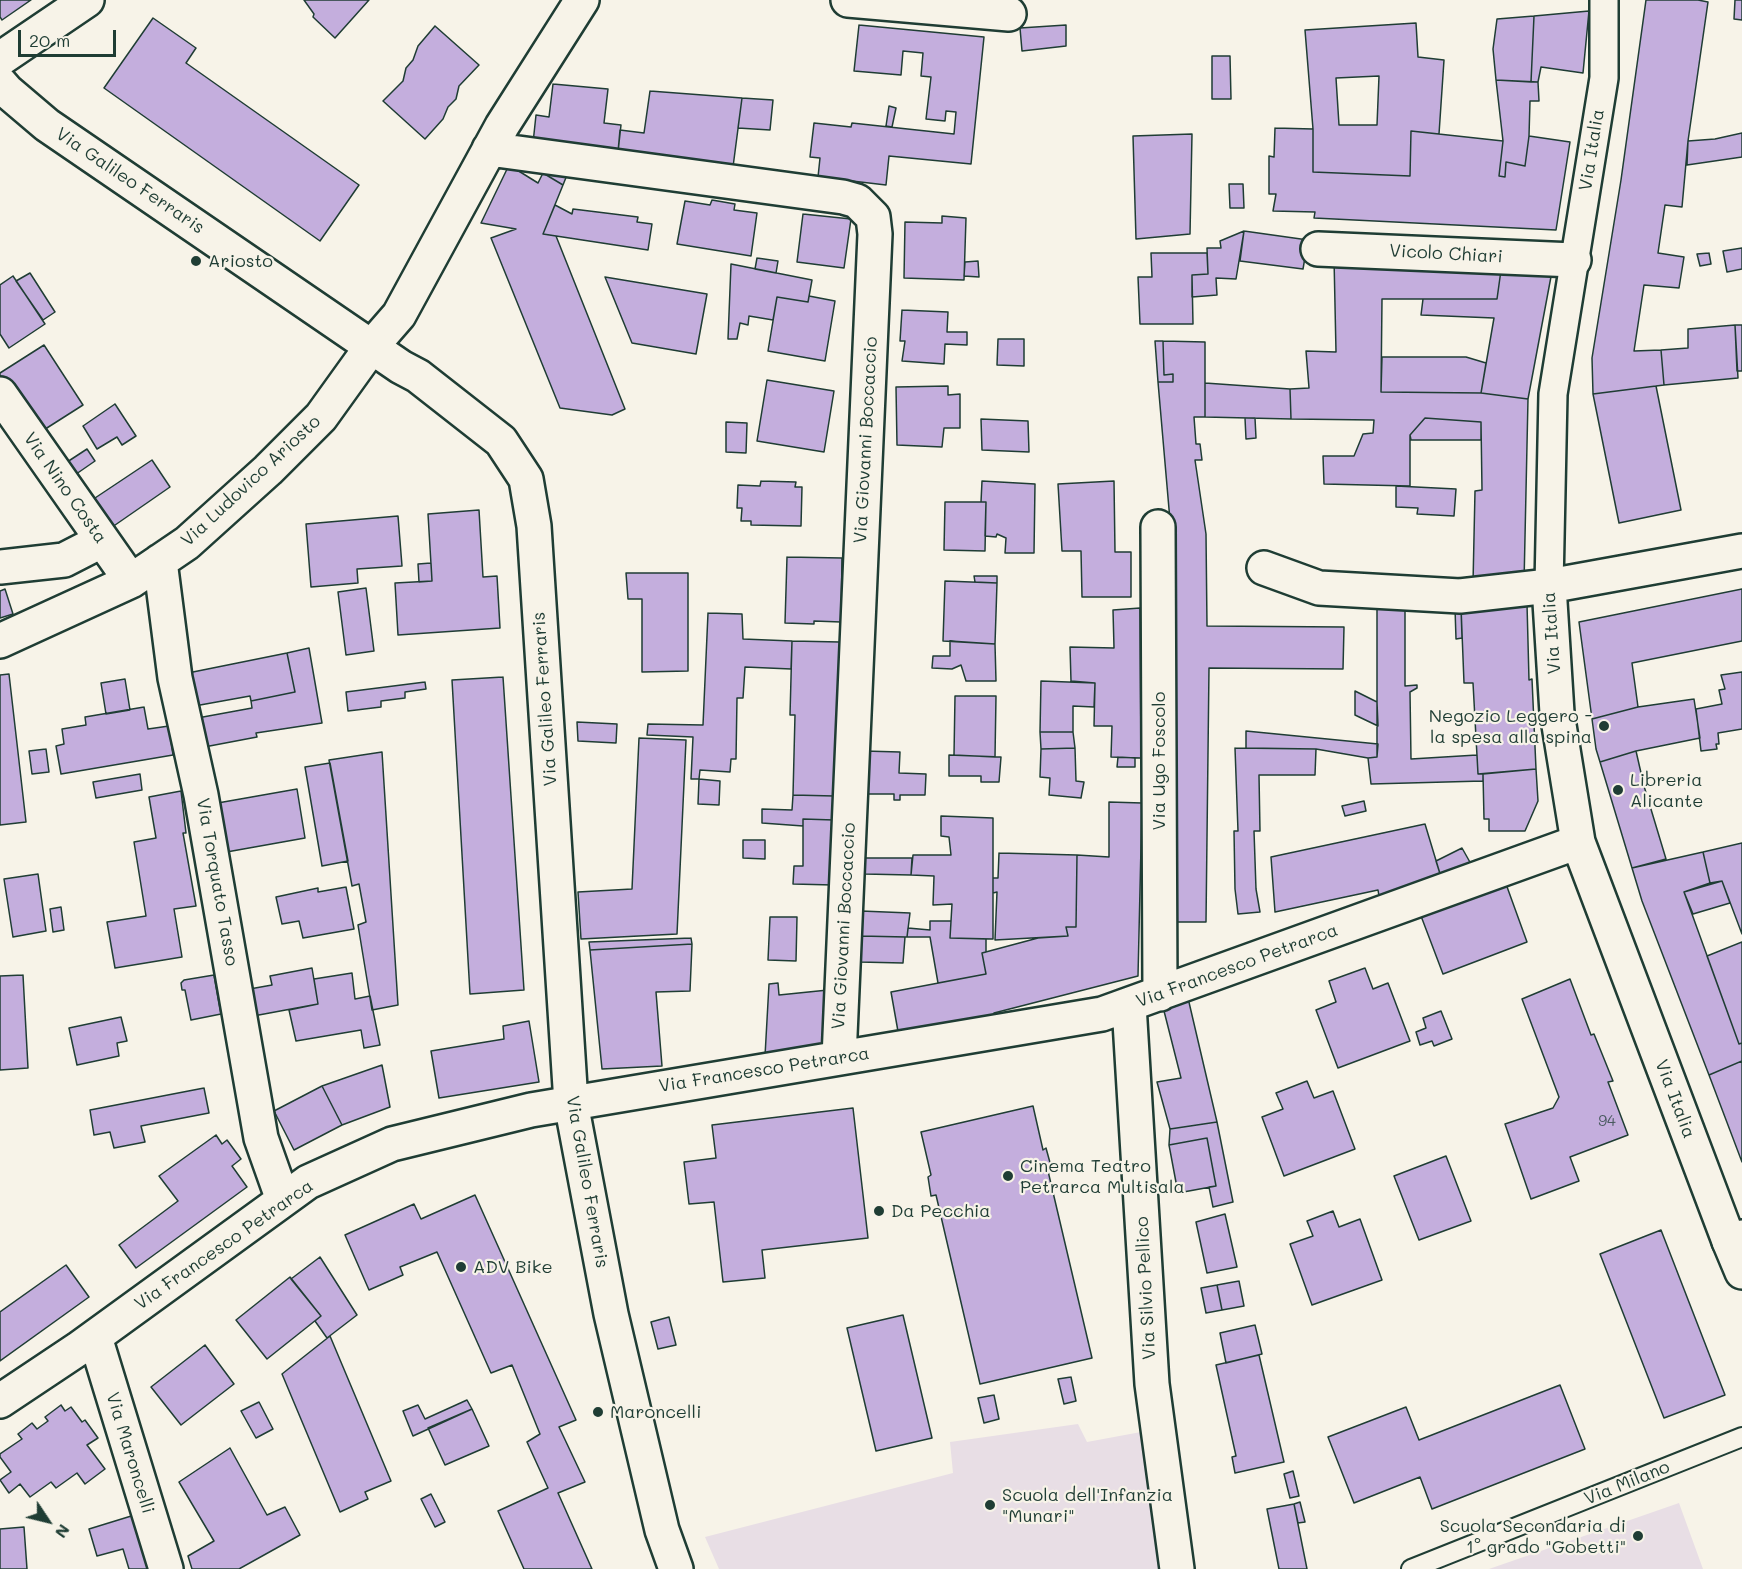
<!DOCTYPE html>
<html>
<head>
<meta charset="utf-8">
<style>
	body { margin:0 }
	#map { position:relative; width:1742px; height:1569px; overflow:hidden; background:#f7f3e8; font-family:Mali,sans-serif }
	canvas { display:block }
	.north { position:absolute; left:18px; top:1491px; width:60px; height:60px; -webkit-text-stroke:4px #f7f3e8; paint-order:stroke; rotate:125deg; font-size:16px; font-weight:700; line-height:24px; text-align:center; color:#1f3d34 }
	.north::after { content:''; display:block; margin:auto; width:21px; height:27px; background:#1f3d34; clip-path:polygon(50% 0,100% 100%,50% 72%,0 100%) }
	.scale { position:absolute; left:18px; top:30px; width:98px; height:27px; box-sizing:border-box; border:3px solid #1f3d34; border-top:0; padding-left:8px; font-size:18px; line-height:21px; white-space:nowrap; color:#1f3d34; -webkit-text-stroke:4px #f7f3e8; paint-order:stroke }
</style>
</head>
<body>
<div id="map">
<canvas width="1742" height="1569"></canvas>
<div class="north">N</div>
<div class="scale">20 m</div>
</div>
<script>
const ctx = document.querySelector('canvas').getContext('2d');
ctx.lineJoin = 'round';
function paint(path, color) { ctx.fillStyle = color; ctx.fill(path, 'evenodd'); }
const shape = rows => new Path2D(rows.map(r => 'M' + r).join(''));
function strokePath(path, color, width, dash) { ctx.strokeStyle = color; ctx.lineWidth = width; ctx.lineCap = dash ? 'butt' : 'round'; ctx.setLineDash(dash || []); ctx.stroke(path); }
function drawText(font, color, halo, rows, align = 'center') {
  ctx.font = font + ' Mali,sans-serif'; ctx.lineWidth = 4.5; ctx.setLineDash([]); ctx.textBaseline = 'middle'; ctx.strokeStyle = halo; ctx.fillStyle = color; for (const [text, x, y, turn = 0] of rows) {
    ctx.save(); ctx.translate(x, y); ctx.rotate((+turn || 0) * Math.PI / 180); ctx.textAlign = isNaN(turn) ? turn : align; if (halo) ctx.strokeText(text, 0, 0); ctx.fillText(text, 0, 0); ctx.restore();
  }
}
const built = shape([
	[1078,1424,1087,1442,1141,1432,1159,1569,719,1569,705,1537,953,1473,950,1442],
	[1679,1503,1703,1569,1489,1569]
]);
const building = shape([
	[0,0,31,0,2,20,0,17,0,0],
	[304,0,369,0,335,38,313,17,314,14,304,0],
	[1646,0,1698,0,1708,2,1688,141,1682,207,1665,205,1658,253,1684,257,1679,288,1644,285,1634,351,1661,350,1664,385,1593,394,1592,358,1621,180,1646,0],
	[1735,0,1742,0,1742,20,1734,19,1735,0],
	[1589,11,1583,73,1541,67,1538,82,1531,82,1534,16,1589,11],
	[1534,16,1531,82,1496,80,1493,49,1497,19,1534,16],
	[153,18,196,48,186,63,359,185,320,241,104,88,153,18],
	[1416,23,1418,57,1444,60,1439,134,1411,131,1410,176,1313,172,1313,129,1305,30,1416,23],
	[1379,76,1377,125,1339,125,1336,78,1379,76],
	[859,25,984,37,971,164,889,156,886,185,818,177,820,158,810,157,814,123,851,127,852,123,954,134,956,112,946,111,945,121,926,119,931,77,921,76,923,53,903,51,901,75,854,71,859,25],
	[1066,25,1066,46,1022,51,1020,28,1066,25],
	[435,26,479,65,459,86,456,99,448,107,443,119,425,139,383,101,403,81,406,68,413,60,418,46,435,26],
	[1212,56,1230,56,1231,99,1212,99,1212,56],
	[1496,80,1538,82,1539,101,1530,101,1529,136,1525,166,1506,162,1505,177,1499,176,1503,141,1496,80],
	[553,84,608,89,604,123,621,125,618,152,533,143,536,115,549,117,553,84],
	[650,91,742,98,733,167,618,152,620,130,644,133,650,91],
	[742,98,773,100,770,130,738,128,742,98],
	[889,106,896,108,892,127,886,126,889,106],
	[1275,128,1313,129,1313,172,1410,176,1411,131,1503,141,1499,176,1505,177,1506,162,1525,166,1529,136,1570,142,1556,230,1314,218,1315,212,1273,211,1276,194,1269,194,1269,156,1274,157,1275,128],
	[1742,133,1742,157,1687,165,1688,141,1715,139,1742,133],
	[1192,134,1190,234,1136,239,1133,136,1192,134],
	[509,165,538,183,543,173,563,185,543,234,556,236,625,409,612,415,560,408,491,238,516,229,481,223,509,165],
	[543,173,567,175,563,185,543,173],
	[1229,184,1243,184,1244,208,1230,208,1229,184],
	[712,200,735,204,734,210,757,213,751,256,677,244,685,201,710,205,712,200],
	[555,205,572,214,573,209,638,217,637,222,652,224,648,250,543,234,555,205],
	[803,214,851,219,844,268,797,262,803,214],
	[942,216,966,218,964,280,904,278,905,222,942,223,942,216],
	[1244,231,1236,279,1216,278,1217,295,1192,297,1192,275,1208,274,1207,248,1221,248,1220,241,1244,231],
	[1244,231,1308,240,1303,269,1240,261,1244,231],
	[1742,248,1742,269,1727,272,1723,251,1742,248],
	[1151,253,1207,253,1208,274,1192,275,1193,324,1140,324,1138,277,1152,277,1151,253],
	[1709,253,1711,264,1700,266,1697,254,1709,253],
	[757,258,778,261,776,273,755,269,757,258],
	[1334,258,1502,263,1497,299,1382,299,1381,392,1481,393,1528,399,1524,583,1473,583,1475,491,1482,490,1481,422,1425,418,1410,435,1410,486,1324,484,1323,456,1354,456,1363,434,1373,433,1374,420,1291,419,1290,389,1309,388,1306,351,1336,352,1334,258],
	[978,261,979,277,964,276,965,262,978,261],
	[1502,263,1553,266,1528,399,1481,393,1494,318,1421,315,1423,299,1497,299,1502,263],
	[731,264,812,280,808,302,777,297,773,320,749,316,748,325,740,323,737,339,728,339,731,264],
	[30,273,55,312,43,320,16,281,30,273],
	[13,276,45,324,9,348,0,334,0,285,13,276],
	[605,277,707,294,696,354,632,343,605,277],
	[809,296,835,301,825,361,768,351,777,297,808,302,809,296],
	[902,310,948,312,947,332,967,332,967,345,945,344,944,364,902,361,905,341,900,341,902,310],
	[1735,325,1738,378,1664,385,1661,350,1688,348,1688,329,1735,325],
	[1735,325,1742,325,1742,371,1737,371,1735,325],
	[998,339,1024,339,1024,366,997,365,998,339],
	[1155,341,1163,341,1164,375,1173,374,1173,382,1158,382,1155,341],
	[1163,341,1205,342,1205,417,1194,417,1196,444,1200,444,1202,460,1195,460,1206,534,1207,626,1344,627,1343,669,1209,668,1206,922,1165,922,1171,532,1158,382,1173,382,1173,374,1164,375,1163,341],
	[44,345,83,405,39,433,0,376,0,373,44,345],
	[1382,357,1466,357,1486,363,1481,393,1381,392,1382,357],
	[767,380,834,391,824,452,757,441,767,380],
	[1205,383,1290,389,1291,419,1205,417,1205,383],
	[948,386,948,395,960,394,960,428,944,428,942,447,897,445,896,387,948,386],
	[1656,386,1681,510,1619,523,1593,394,1656,386],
	[115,404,136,436,122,445,117,437,97,449,83,426,115,404],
	[1245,418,1255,418,1256,438,1246,439,1245,418],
	[1425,418,1481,422,1481,440,1411,440,1410,435,1425,418],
	[981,419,1028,421,1029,452,982,450,981,419],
	[726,422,747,423,746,453,726,452,726,422],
	[87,449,95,461,69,479,61,466,87,449],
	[152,460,170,487,105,532,86,504,152,460],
	[761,481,796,482,795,487,802,487,801,526,751,525,751,521,741,521,742,508,737,508,738,485,760,486,761,481],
	[982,481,1035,484,1034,553,1005,553,1006,538,997,534,996,537,985,536,986,502,981,502,982,481],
	[1114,481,1115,552,1131,552,1131,597,1082,597,1081,551,1062,551,1058,484,1114,481],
	[1396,486,1456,489,1454,516,1417,514,1418,508,1396,507,1396,486],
	[945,502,986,502,985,551,944,550,945,502],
	[479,510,483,577,497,576,500,628,398,635,395,583,432,581,428,514,479,510],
	[398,516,402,566,357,569,358,583,311,587,306,524,398,516],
	[787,557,842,558,841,622,814,621,814,624,785,623,787,557],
	[431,563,432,581,419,582,418,564,431,563],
	[626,573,688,573,688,671,642,672,642,599,628,599,626,573],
	[974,576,997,576,997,583,975,582,974,576],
	[945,581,997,583,995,644,943,641,945,581],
	[366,588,374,651,346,655,338,592,366,588],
	[5,589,13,614,0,618,0,591,5,589],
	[1742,589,1742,641,1632,663,1638,707,1592,719,1579,622,1742,589],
	[1527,604,1529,680,1532,679,1536,769,1478,774,1473,683,1464,683,1461,607,1527,604],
	[1461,607,1462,638,1456,639,1455,608,1461,607],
	[1140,608,1141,758,1111,757,1112,726,1094,726,1095,683,1071,681,1070,647,1114,648,1113,610,1140,608],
	[1377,608,1405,608,1405,686,1417,685,1417,688,1410,692,1411,759,1477,755,1478,774,1483,774,1483,781,1371,784,1368,758,1377,757,1377,608],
	[708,613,742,614,743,639,792,641,791,669,745,667,743,698,737,698,736,759,731,759,730,772,700,770,699,779,691,779,693,737,647,735,648,724,703,725,708,613],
	[792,641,840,642,834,796,793,795,795,715,790,715,792,641],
	[950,641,995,644,996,681,966,681,961,665,952,669,932,668,933,656,950,656,950,641],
	[309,648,322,723,256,733,257,737,199,748,192,719,252,708,251,701,295,692,287,653,309,648],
	[287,653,295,692,251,701,250,696,189,707,183,674,287,653],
	[1742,672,1742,729,1718,733,1719,744,1716,744,1717,749,1701,751,1696,709,1722,704,1719,690,1725,689,1721,675,1742,672],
	[9,674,26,822,0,825,0,675,9,674],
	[503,677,524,990,470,994,452,680,503,677],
	[125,679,130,710,106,714,101,683,125,679],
	[1041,681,1095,683,1094,707,1073,706,1073,732,1040,732,1041,681],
	[425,682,426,689,405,692,405,698,381,701,381,707,348,711,346,692,425,682],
	[1355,691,1377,702,1378,726,1355,715,1355,691],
	[955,696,996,696,995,757,954,755,955,696],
	[1694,699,1700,738,1636,751,1600,762,1596,749,1592,719,1638,707,1694,699],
	[144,707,148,729,169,726,173,755,61,774,56,746,64,744,62,729,86,725,85,717,144,707],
	[577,722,617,724,616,743,578,741,577,722],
	[1246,731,1378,744,1377,757,1368,758,1316,749,1246,748,1246,731],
	[1040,732,1073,732,1075,748,1041,749,1040,732],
	[639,738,686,740,677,934,581,939,578,892,632,889,639,738],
	[1075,748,1076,781,1084,782,1081,798,1049,795,1050,778,1040,777,1041,749,1075,748],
	[1235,748,1316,749,1315,775,1259,775,1260,831,1254,831,1256,889,1260,912,1238,914,1235,889,1234,831,1238,831,1235,748],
	[46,749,49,772,32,774,29,751,46,749],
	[864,751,900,752,899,773,926,774,925,795,900,795,900,800,894,800,894,794,863,794,864,751],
	[1636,751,1644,786,1666,859,1632,868,1600,762,1636,751],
	[382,752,398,1005,372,1010,358,925,366,922,359,884,352,886,329,760,382,752],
	[949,755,1001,757,999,782,981,782,981,776,949,776,949,755],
	[1118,757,1135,758,1135,767,1117,767,1118,757],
	[330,763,348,861,322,866,305,767,330,763],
	[1536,769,1538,801,1525,831,1489,831,1489,819,1484,819,1483,774,1536,769],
	[140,774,142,790,96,798,93,782,140,774],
	[699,779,720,781,719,805,698,804,699,779],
	[297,789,305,838,221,853,212,804,297,789],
	[181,791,186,833,183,833,196,906,174,909,182,957,115,968,107,922,146,916,134,842,156,838,149,797,181,791],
	[793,795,834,796,834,820,803,819,803,826,762,823,762,809,792,810,793,795],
	[1364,801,1366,811,1345,816,1342,806,1364,801],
	[1109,802,1142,803,1138,976,994,1013,994,1017,899,1037,891,992,986,974,982,953,1038,938,1068,936,1066,927,1076,927,1077,855,1109,857,1109,802],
	[941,816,993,818,993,939,950,938,952,904,933,905,934,876,911,875,913,855,951,855,949,837,941,836,941,816],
	[803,819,834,820,833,885,793,884,794,866,803,866,803,819],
	[1425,824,1441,877,1379,896,1378,890,1275,912,1271,857,1425,824],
	[743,840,765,840,765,859,743,858,743,840],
	[1742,843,1742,934,1722,881,1710,883,1703,852,1742,843],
	[1462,848,1471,864,1441,877,1436,861,1462,848],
	[1703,852,1710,883,1684,892,1739,1044,1742,1043,1742,1061,1709,1075,1642,901,1632,868,1703,852],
	[999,853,1077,855,1076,927,1066,927,1068,936,995,940,997,892,993,893,993,878,998,878,999,853],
	[864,858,912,858,911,875,864,874,864,858],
	[38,874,46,931,13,937,4,879,38,874],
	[1722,881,1730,903,1693,914,1684,892,1722,881],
	[1506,884,1527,942,1443,974,1421,916,1506,884],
	[346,887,354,929,303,938,299,921,282,924,276,897,318,888,318,892,346,887],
	[61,907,64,930,53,932,50,909,61,907],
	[861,911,910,913,907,937,860,936,861,911],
	[770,917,797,917,796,961,768,960,770,917],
	[930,921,951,921,950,938,986,939,986,952,982,953,986,974,938,983,930,937,907,937,908,928,930,930,930,921],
	[860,936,905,937,903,963,859,962,860,936],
	[691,938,692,944,590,950,589,942,691,938],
	[1742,942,1742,1043,1739,1044,1707,956,1742,942],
	[692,944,690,991,656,992,662,1066,602,1069,590,950,692,944],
	[312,968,318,1004,248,1017,244,990,272,985,270,976,312,968],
	[1365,968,1373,989,1388,983,1410,1041,1338,1068,1316,1010,1336,1002,1329,981,1365,968],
	[352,973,355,999,370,996,380,1045,364,1048,361,1030,296,1041,289,1010,318,1004,314,979,352,973],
	[23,975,28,1068,0,1070,0,976,23,975],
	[214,975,221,1014,191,1020,185,990,182,990,181,983,184,980,214,975],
	[1570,979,1591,1035,1594,1034,1613,1081,1608,1082,1628,1135,1570,1157,1579,1181,1531,1199,1505,1124,1553,1108,1559,1097,1522,999,1570,979],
	[778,983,779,995,828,990,825,1048,765,1056,769,984,778,983],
	[1188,998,1217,1122,1170,1129,1157,1082,1181,1078,1163,1007,1188,998],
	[1441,1011,1452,1039,1434,1046,1432,1041,1420,1045,1416,1032,1426,1028,1423,1018,1441,1011],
	[121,1017,127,1041,117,1043,119,1056,77,1065,69,1028,121,1017],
	[529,1021,539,1082,439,1098,431,1051,504,1039,503,1026,529,1021],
	[1742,1061,1742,1162,1709,1075,1742,1061],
	[382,1065,390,1107,342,1125,322,1086,382,1065],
	[1307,1081,1314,1098,1333,1091,1355,1149,1284,1176,1262,1117,1283,1109,1276,1093,1307,1081],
	[322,1086,342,1125,294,1150,274,1111,322,1086],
	[204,1088,209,1113,141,1126,145,1142,114,1148,110,1132,94,1135,90,1110,204,1088],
	[1033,1106,1043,1150,1046,1148,1052,1170,1048,1171,1092,1358,980,1384,936,1195,931,1196,928,1177,931,1175,921,1132,1033,1106],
	[853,1108,868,1238,762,1250,765,1278,723,1282,714,1202,689,1204,684,1162,716,1158,712,1125,853,1108],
	[1217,1122,1233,1202,1213,1207,1209,1187,1216,1186,1207,1138,1169,1145,1170,1129,1217,1122],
	[216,1135,222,1144,227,1140,241,1159,232,1166,247,1187,136,1268,119,1245,178,1201,159,1176,216,1135],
	[1207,1138,1216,1186,1178,1193,1169,1145,1207,1138],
	[1446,1156,1471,1221,1419,1240,1394,1176,1446,1156],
	[475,1195,576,1420,559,1427,585,1482,558,1493,592,1569,524,1569,498,1511,548,1488,527,1442,540,1434,512,1365,491,1373,437,1252,400,1267,403,1275,369,1290,345,1235,414,1204,421,1219,475,1195],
	[1333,1211,1339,1227,1360,1219,1382,1280,1312,1305,1290,1244,1313,1236,1307,1221,1333,1211],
	[1225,1214,1237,1267,1207,1273,1196,1222,1225,1214],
	[1661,1230,1725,1395,1664,1418,1600,1254,1661,1230],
	[320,1257,357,1315,327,1338,315,1321,321,1316,291,1279,320,1257],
	[66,1265,89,1297,0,1361,0,1312,66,1265],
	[290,1277,321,1316,267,1359,236,1320,290,1277],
	[1239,1281,1244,1306,1222,1310,1217,1285,1239,1281],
	[1217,1285,1222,1310,1206,1313,1201,1288,1217,1285],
	[903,1315,932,1438,876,1451,847,1328,903,1315],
	[669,1317,676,1345,658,1349,651,1322,669,1317],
	[1255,1325,1262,1354,1226,1363,1220,1333,1255,1325],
	[330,1336,391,1481,365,1492,368,1499,340,1512,282,1374,330,1336],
	[205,1345,234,1384,181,1425,151,1387,205,1345],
	[1259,1355,1284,1462,1235,1473,1232,1457,1236,1456,1216,1365,1259,1355],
	[1071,1377,1076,1401,1064,1404,1058,1379,1071,1377],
	[1560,1385,1585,1449,1432,1509,1420,1477,1354,1503,1328,1437,1406,1407,1419,1440,1560,1385],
	[994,1395,999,1419,984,1423,978,1398,994,1395],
	[467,1400,472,1409,413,1436,403,1411,418,1405,425,1419,467,1400],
	[259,1402,273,1429,256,1438,241,1411,259,1402],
	[61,1405,65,1411,71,1407,82,1422,85,1420,98,1438,87,1445,105,1469,85,1484,77,1473,56,1488,51,1482,30,1497,20,1484,9,1493,0,1480,11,1472,0,1457,0,1454,22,1439,18,1434,32,1423,37,1429,48,1421,45,1417,61,1405],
	[472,1409,489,1446,445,1465,428,1428,472,1409],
	[230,1448,267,1515,285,1507,300,1535,239,1569,192,1569,188,1556,214,1541,179,1482,230,1448],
	[1293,1471,1299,1496,1290,1498,1284,1474,1293,1471],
	[431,1494,445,1522,435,1527,421,1499,431,1494],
	[1300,1502,1305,1522,1298,1523,1294,1504,1300,1502],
	[1294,1504,1307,1569,1279,1569,1267,1509,1294,1504],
	[141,1513,158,1569,129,1569,123,1549,97,1556,89,1529,141,1513],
	[24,1527,27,1569,0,1569,0,1529,24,1527]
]);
const service = shape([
	[1411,1569,1742,1437]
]);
const pedestrian = shape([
	[1549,586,1553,394,1604,78,1604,0]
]);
const minor = shape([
	[848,0,1009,14],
	[489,149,843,197,857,201,873,217,875,234,839,1058],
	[1318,249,1574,260],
	[0,394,131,581],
	[1158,527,1160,994],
	[160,561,175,678,201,795,261,1138,283,1200],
	[0,567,64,560,101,541],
	[1264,568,1319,588,1460,596,1549,586,1742,551],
	[1549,586,1557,713,1578,842,1729,1241],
	[0,641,131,581,187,543,268,470,321,417,372,346,399,315,502,126,582,0],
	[1129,1005,1152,1384,1177,1569],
	[95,1337,166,1569],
	[0,1401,78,1349,308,1182,392,1144,531,1110,1102,1014,1578,842]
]);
const tertiary = shape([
	[0,59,87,0],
	[1742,1237,1729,1241,1742,1272]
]);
const secondary = shape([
	[0,83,7,91,47,125,401,367,418,376,501,441,526,479,534,526,571,1103,611,1314,662,1530,676,1569]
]);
const markers = [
	[196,261,6,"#1f3d34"],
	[1604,726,6,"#1f3d34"],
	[1618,790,6,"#1f3d34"],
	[1008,1176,6,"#1f3d34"],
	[879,1211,6,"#1f3d34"],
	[461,1267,6,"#1f3d34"],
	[598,1412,6,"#1f3d34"],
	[990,1505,6,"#1f3d34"],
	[1638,1536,6,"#1f3d34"]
];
const numberNames = [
	["94",1607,1121]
];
const streetNames = [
	["Via Italia",1592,150,-81],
	["Via Galileo Ferraris",130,181,34],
	["Vicolo Chiari",1446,254,3],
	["Via Giovanni Boccaccio",866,440,-87],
	["Via Ludovico Ariosto",251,481,-43],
	["Via Nino Costa",65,488,55],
	["Via Italia",1552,633,-94],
	["Via Galileo Ferraris",545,699,-94],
	["Via Ugo Foscolo",1159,761,-90],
	["Via Torquato Tasso",217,882,80],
	["Via Giovanni Boccaccio",844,926,-87],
	["Via Francesco Petrarca",1237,966,-20],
	["Via Francesco Petrarca",764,1070,-9],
	["Via Italia",1675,1099,69],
	["Via Galileo Ferraris",587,1182,80],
	["Via Francesco Petrarca",224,1245,-35],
	["Via Silvio Pellico",1146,1288,-93],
	["Via Maroncelli",130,1453,73],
	["Via Milano",1627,1483,-22]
];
const poiNames = [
	["Ariosto",208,261],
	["Negozio Leggero -",1592,716,"right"],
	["la spesa alla spina",1592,737,"right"],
	["Libreria",1630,780],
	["Alicante",1630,801],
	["Cinema Teatro",1020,1166],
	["Petrarca Multisala",1020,1187],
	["Da Pecchia",891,1211],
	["ADV Bike",473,1267],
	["Maroncelli",610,1412],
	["Scuola dell'Infanzia",1002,1495],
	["\"Munari\"",1002,1516],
	["Scuola Secondaria di",1626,1526,"right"],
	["1° grado \"Gobetti\"",1626,1547,"right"]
];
paint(built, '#e8dee5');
paint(building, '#c4aedd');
strokePath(building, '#1f3d34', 1.5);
strokePath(service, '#1f3d34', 22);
strokePath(pedestrian, '#1f3d34', 32);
strokePath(minor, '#1f3d34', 38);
strokePath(tertiary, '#1f3d34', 38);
strokePath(secondary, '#1f3d34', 38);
strokePath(service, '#f7f3e8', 18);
strokePath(pedestrian, '#f7f3e8', 27);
strokePath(minor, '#f7f3e8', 33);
strokePath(tertiary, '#f7f3e8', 33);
strokePath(secondary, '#f7f3e8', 33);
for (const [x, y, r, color] of markers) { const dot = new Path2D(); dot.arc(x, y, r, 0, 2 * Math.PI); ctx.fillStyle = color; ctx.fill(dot); strokePath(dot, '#f7f3e8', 2); }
drawText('15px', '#48595e', null, numberNames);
drawText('18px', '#1f3d34', '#f7f3e8', streetNames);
drawText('18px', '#1f3d34', '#f7f3e8', poiNames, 'left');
</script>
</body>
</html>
